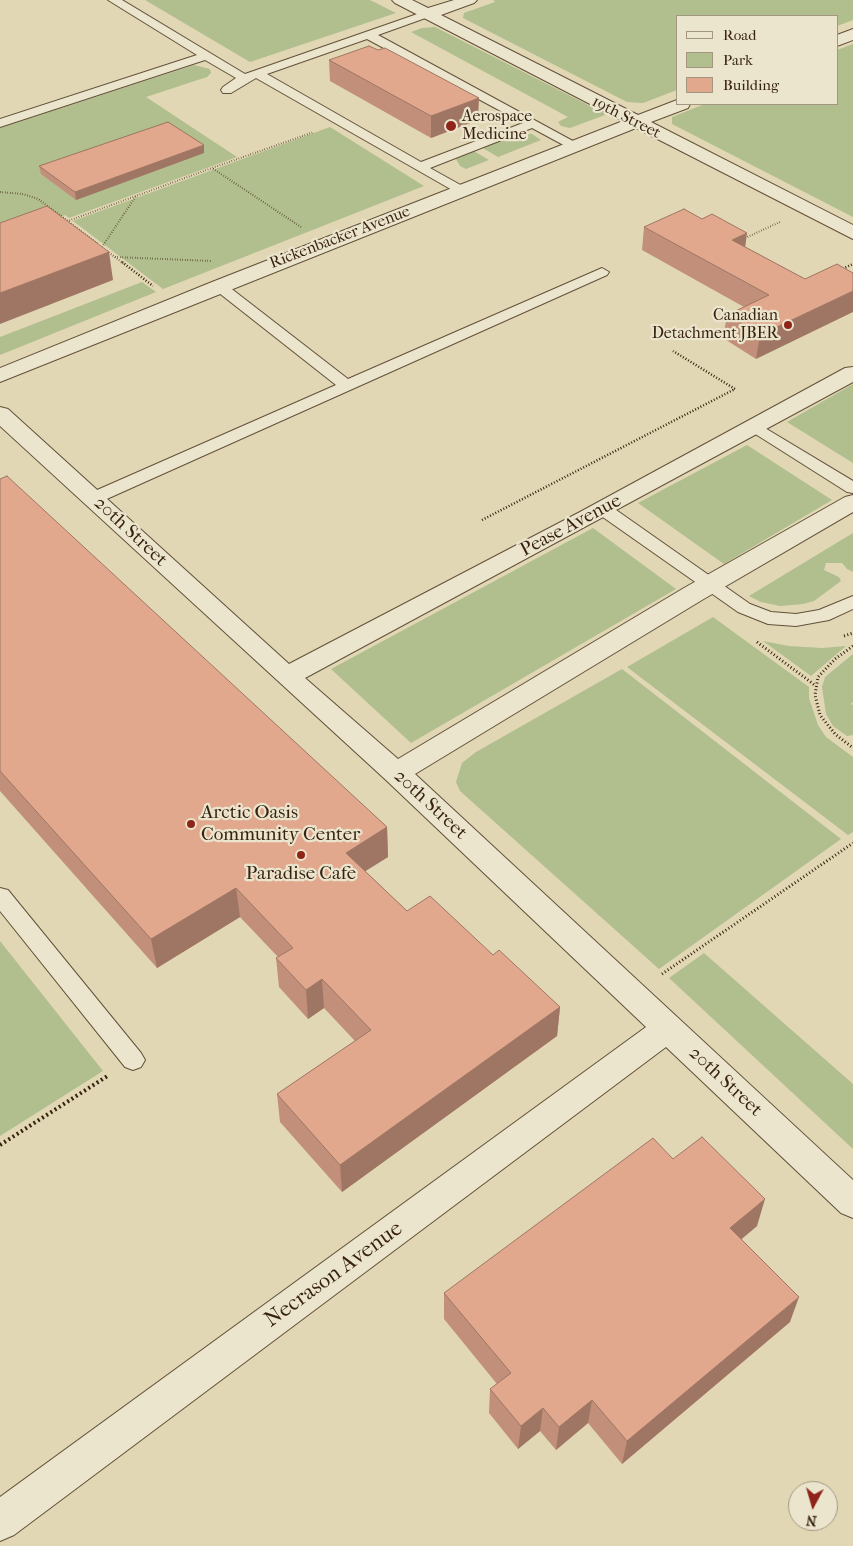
<!DOCTYPE html>
<html>
<head>
<meta charset="utf-8">
<style>
	body { margin:0 }
	#map { position:relative; width:853px; height:1546px; overflow:hidden; background:#e1d7b4; font-family:"IM FELL French Canon",serif }
	canvas { display:block }
	.legend { position:absolute; left:676px; top:15px; width:162px; height:90px; box-sizing:border-box; background:#ece5ce; border:1px solid #a49782; margin:0; padding:6px 9px; list-style:none; font-size:15px; color:#372310 }
	.legend li { display:flex; align-items:center; gap:10px; height:25px }
	.legend b { width:25px; border:1px solid #a49782 }
	.north { position:absolute; left:788px; top:1481px; width:50px; height:50px; box-sizing:border-box; background:#ece5ce; border:1px solid #a49782; border-radius:50%; rotate:186deg; font-size:14px; font-weight:700; line-height:20px; text-align:center; color:#372310 }
	.north::after { content:''; display:block; margin:auto; width:18px; height:22px; background:#8f2418; clip-path:polygon(50% 0,100% 100%,50% 72%,0 100%) }
</style>
</head>
<body>
<div id="map">
<canvas width="853" height="1546"></canvas>
<ul class="legend">
<li><b style="height:6px;background:#ece5ce"></b>Road</li>
<li><b style="height:14px;background:#b1be8e"></b>Park</li>
<li><b style="height:14px;background:#e1a88e"></b>Building</li>
</ul>
<div class="north">N</div>
</div>
<script>
const ctx = document.querySelector('canvas').getContext('2d');
ctx.lineJoin = 'round';
function paint(path, color) { ctx.fillStyle = color; ctx.fill(path, 'evenodd'); }
const shape = rows => new Path2D(rows.map(r => 'M' + r).join(''));
function strokePath(path, color, width, dash) { ctx.strokeStyle = color; ctx.lineWidth = width; ctx.lineCap = dash ? 'butt' : 'round'; ctx.setLineDash(dash || []); ctx.stroke(path); }
function drawText(font, color, halo, rows, align = 'center') {
  ctx.font = font + ' "IM FELL French Canon",serif'; ctx.lineWidth = 4.5; ctx.setLineDash([]); ctx.textBaseline = 'middle'; ctx.strokeStyle = halo; ctx.fillStyle = color; for (const [text, x, y, turn = 0] of rows) {
    ctx.save(); ctx.translate(x, y); ctx.rotate((+turn || 0) * Math.PI / 180); ctx.textAlign = isNaN(turn) ? turn : align; if (halo) ctx.strokeText(text, 0, 0); ctx.fillText(text, 0, 0); ctx.restore();
  }
}
const green = shape([
	[145,0,370,0,396,13,250,62],
	[493,0,853,0,853,20,837,26,837,16,677,16,677,90,643,103,627,102,463,18,464,13,495,2],
	[435,27,604,113,605,115,570,128,561,126,558,122,568,117,411,32,422,28],
	[853,44,853,217,672,124,672,117,705,104,837,104,837,50],
	[194,65,210,69,211,73,207,77,146,97,237,157,69,218,65,215,0,238,0,128],
	[330,127,424,186,163,289,73,221],
	[518,133,532,134,541,140,498,157,481,147],
	[472,150,489,160,466,169,460,166,456,159,460,155],
	[142,282,156,292,0,355,0,337],
	[853,384,853,463,787,422],
	[747,445,832,500,724,564,638,503],
	[593,528,676,589,411,743,331,669],
	[853,533,853,572,847,569,842,563,826,563,824,570,839,577,841,581,814,601,803,604,780,606,761,602,749,596],
	[713,617,809,687,809,698,818,725,826,737,853,757,853,832,848,835,627,667],
	[763,641,789,646,822,648,846,646,811,676],
	[853,654,853,702,851,704,853,705,853,735,847,736,833,726,826,714,822,687,825,677],
	[622,669,841,839,659,969,460,791,456,782,462,763,476,752],
	[0,941,103,1071,0,1136],
	[704,953,853,1084,853,1149,669,978]
]);
const pathFar3 = shape([
	[0,192,23,194,38,199,68,221,212,168],
	[69,222,98,244],
	[301,227,212,168,314,132],
	[743,239,780,222],
	[102,247,136,196],
	[107,251,124,264],
	[115,257,212,261]
]);
const pathFar2 = shape([
	[122,262,153,286],
	[840,270,853,264],
	[482,520,735,389,673,351]
]);
const pathFar1 = shape([
	[844,636,853,633],
	[757,642,816,686],
	[853,646,835,659,818,677,815,695,820,715,835,734,853,748],
	[662,974,853,843]
]);
const path = shape([
	[0,1145,109,1075]
]);
const lane = shape([
	[108,0,122,0,245,74,423,12,431,12,431,16,378,35,582,146,581,149,571,149,532,128,430,168,466,188,468,191,461,195,256,78,231,93,223,93,221,90,223,87,236,78,205,60,0,127,0,119,197,55,108,0],
	[367,39,523,123,421,162,267,74,367,39],
	[602,268,609,272,607,275,100,502,88,502,86,498,88,494,336,385,214,289,212,286,214,283,224,283,348,379,602,268],
	[755,422,853,481,853,493,847,492,749,430,747,427,749,424,755,422],
	[603,504,609,505,750,604,771,612,796,614,819,610,853,596,853,609,829,620,796,626,768,624,738,612,597,513,594,509,597,505,603,504],
	[0,888,8,890,141,1053,145,1060,141,1067,133,1070,125,1067,0,911,0,888]
]);
const street = shape([
	[392,0,412,0,428,8,454,0,477,0,474,3,441,15,638,115,677,100,677,104,690,104,688,108,651,122,853,225,853,239,636,128,0,382,0,368,212,282,623,121,395,3,392,0],
	[853,29,853,40,837,46,837,35,853,29],
	[853,367,853,382,305,678,398,759,684,588,845,497,853,495,853,512,702,600,415,774,853,1180,853,1218,841,1213,666,1047,14,1535,0,1541,0,1497,646,1027,386,780,0,426,0,407,8,409,289,664,580,512,845,368,853,367]
]);
const wall = shape([
	[329,60,478,120,431,138,330,81],
	[204,145,204,153,76,200,41,174,39,166],
	[644,227,745,247,805,279,756,359,723,338,727,315,744,307,642,250],
	[0,479,387,827,388,857,365,871,407,911,493,955,560,1007,557,1036,342,1192,280,1122,277,1094,355,1041,324,1008,308,1019,279,987,276,958,278,957,240,917,157,968,0,791],
	[673,1159,757,1226,742,1239,790,1322,622,1464,588,1423,556,1450,540,1431,518,1449,489,1413,490,1389,497,1384,444,1319,444,1293]
]);
const shadedWall = shape([
	[479,98,478,120,431,138,431,116],
	[204,145,204,153,76,200,75,192],
	[747,233,744,256,732,240],
	[109,252,113,280,0,324,0,293],
	[853,291,853,312,756,359,760,335],
	[387,827,388,857,348,882,346,853],
	[236,888,240,917,157,968,151,939],
	[322,979,324,1008,308,1019,306,990],
	[560,1007,557,1036,342,1192,340,1165],
	[765,1199,757,1226,723,1254,730,1228],
	[799,1297,790,1322,622,1464,627,1441],
	[592,1400,588,1423,556,1450,559,1427],
	[543,1408,540,1431,518,1449,521,1426]
]);
const building = shape([
	[369,46,378,50,385,48,479,98,431,116,329,60,369,46],
	[168,122,204,145,75,192,39,166,168,122],
	[47,206,109,252,0,293,0,223,47,206],
	[684,209,702,219,712,214,747,233,732,240,805,279,837,264,853,273,853,291,760,335,727,315,769,295,644,227,684,209],
	[7,476,387,827,346,853,407,911,430,896,493,955,499,950,560,1007,340,1165,277,1094,371,1030,322,979,306,990,276,958,293,948,236,888,151,939,0,771,0,479,7,476],
	[702,1137,765,1199,730,1228,799,1297,627,1441,592,1400,559,1427,543,1408,521,1426,490,1389,511,1373,444,1293,653,1138,673,1159,702,1137]
]);
const markers = [
	[451,126,6,"#8f2418"],
	[788,325,5,"#8f2418"],
	[191,824,5,"#8f2418"],
	[301,855,5,"#8f2418"]
];
const farPoinames = [
	["Aerospace",462,117],
	["Medicine",462,135],
	["Canadian",778,316,"right"],
	["Detachment JBER",778,334,"right"]
];
const farStreetnames = [
	["19th Street",626,118,27],
	["Rickenbacker Avenue",340,238,-21]
];
const streetNames = [
	["Pease Avenue",571,526,-28],
	["20th Street",130,532,43],
	["20th Street",430,805,43],
	["20th Street",725,1082,43]
];
const poiNames = [
	["Arctic Oasis",201,813],
	["Community Center",201,835],
	["Paradise Cafe",301,874,"center"]
];
const nearStreetnames = [
	["Necrason Avenue",334,1275,-36]
];
paint(green, '#b1be8e');
strokePath(lane, '#625039', 2);
strokePath(street, '#625039', 2);
strokePath(pathFar3, '#372310', 2, [0.5, 2]);
strokePath(pathFar2, '#372310', 2.5, [1, 2]);
strokePath(pathFar1, '#372310', 3, [1, 2.5]);
strokePath(path, '#372310', 4, [2, 3]);
paint(lane, '#ece5ce');
paint(street, '#ece5ce');
paint(wall, '#c2907a');
paint(shadedWall, '#9e7663');
paint(building, '#e1a88e');
strokePath(building, '#9e7663', 1);
for (const [x, y, r, color] of markers) { const dot = new Path2D(); dot.arc(x, y, r, 0, 2 * Math.PI); ctx.fillStyle = color; ctx.fill(dot); strokePath(dot, '#ece5ce', 2); }
drawText('16px', '#372310', '#ece5ce', farPoinames, 'left');
drawText('16px', '#372310', '#ece5ce', farStreetnames);
drawText('19px', '#372310', '#ece5ce', streetNames);
drawText('19px', '#372310', '#ece5ce', poiNames, 'left');
drawText('22px', '#372310', '#ece5ce', nearStreetnames);
</script>
</body>
</html>
